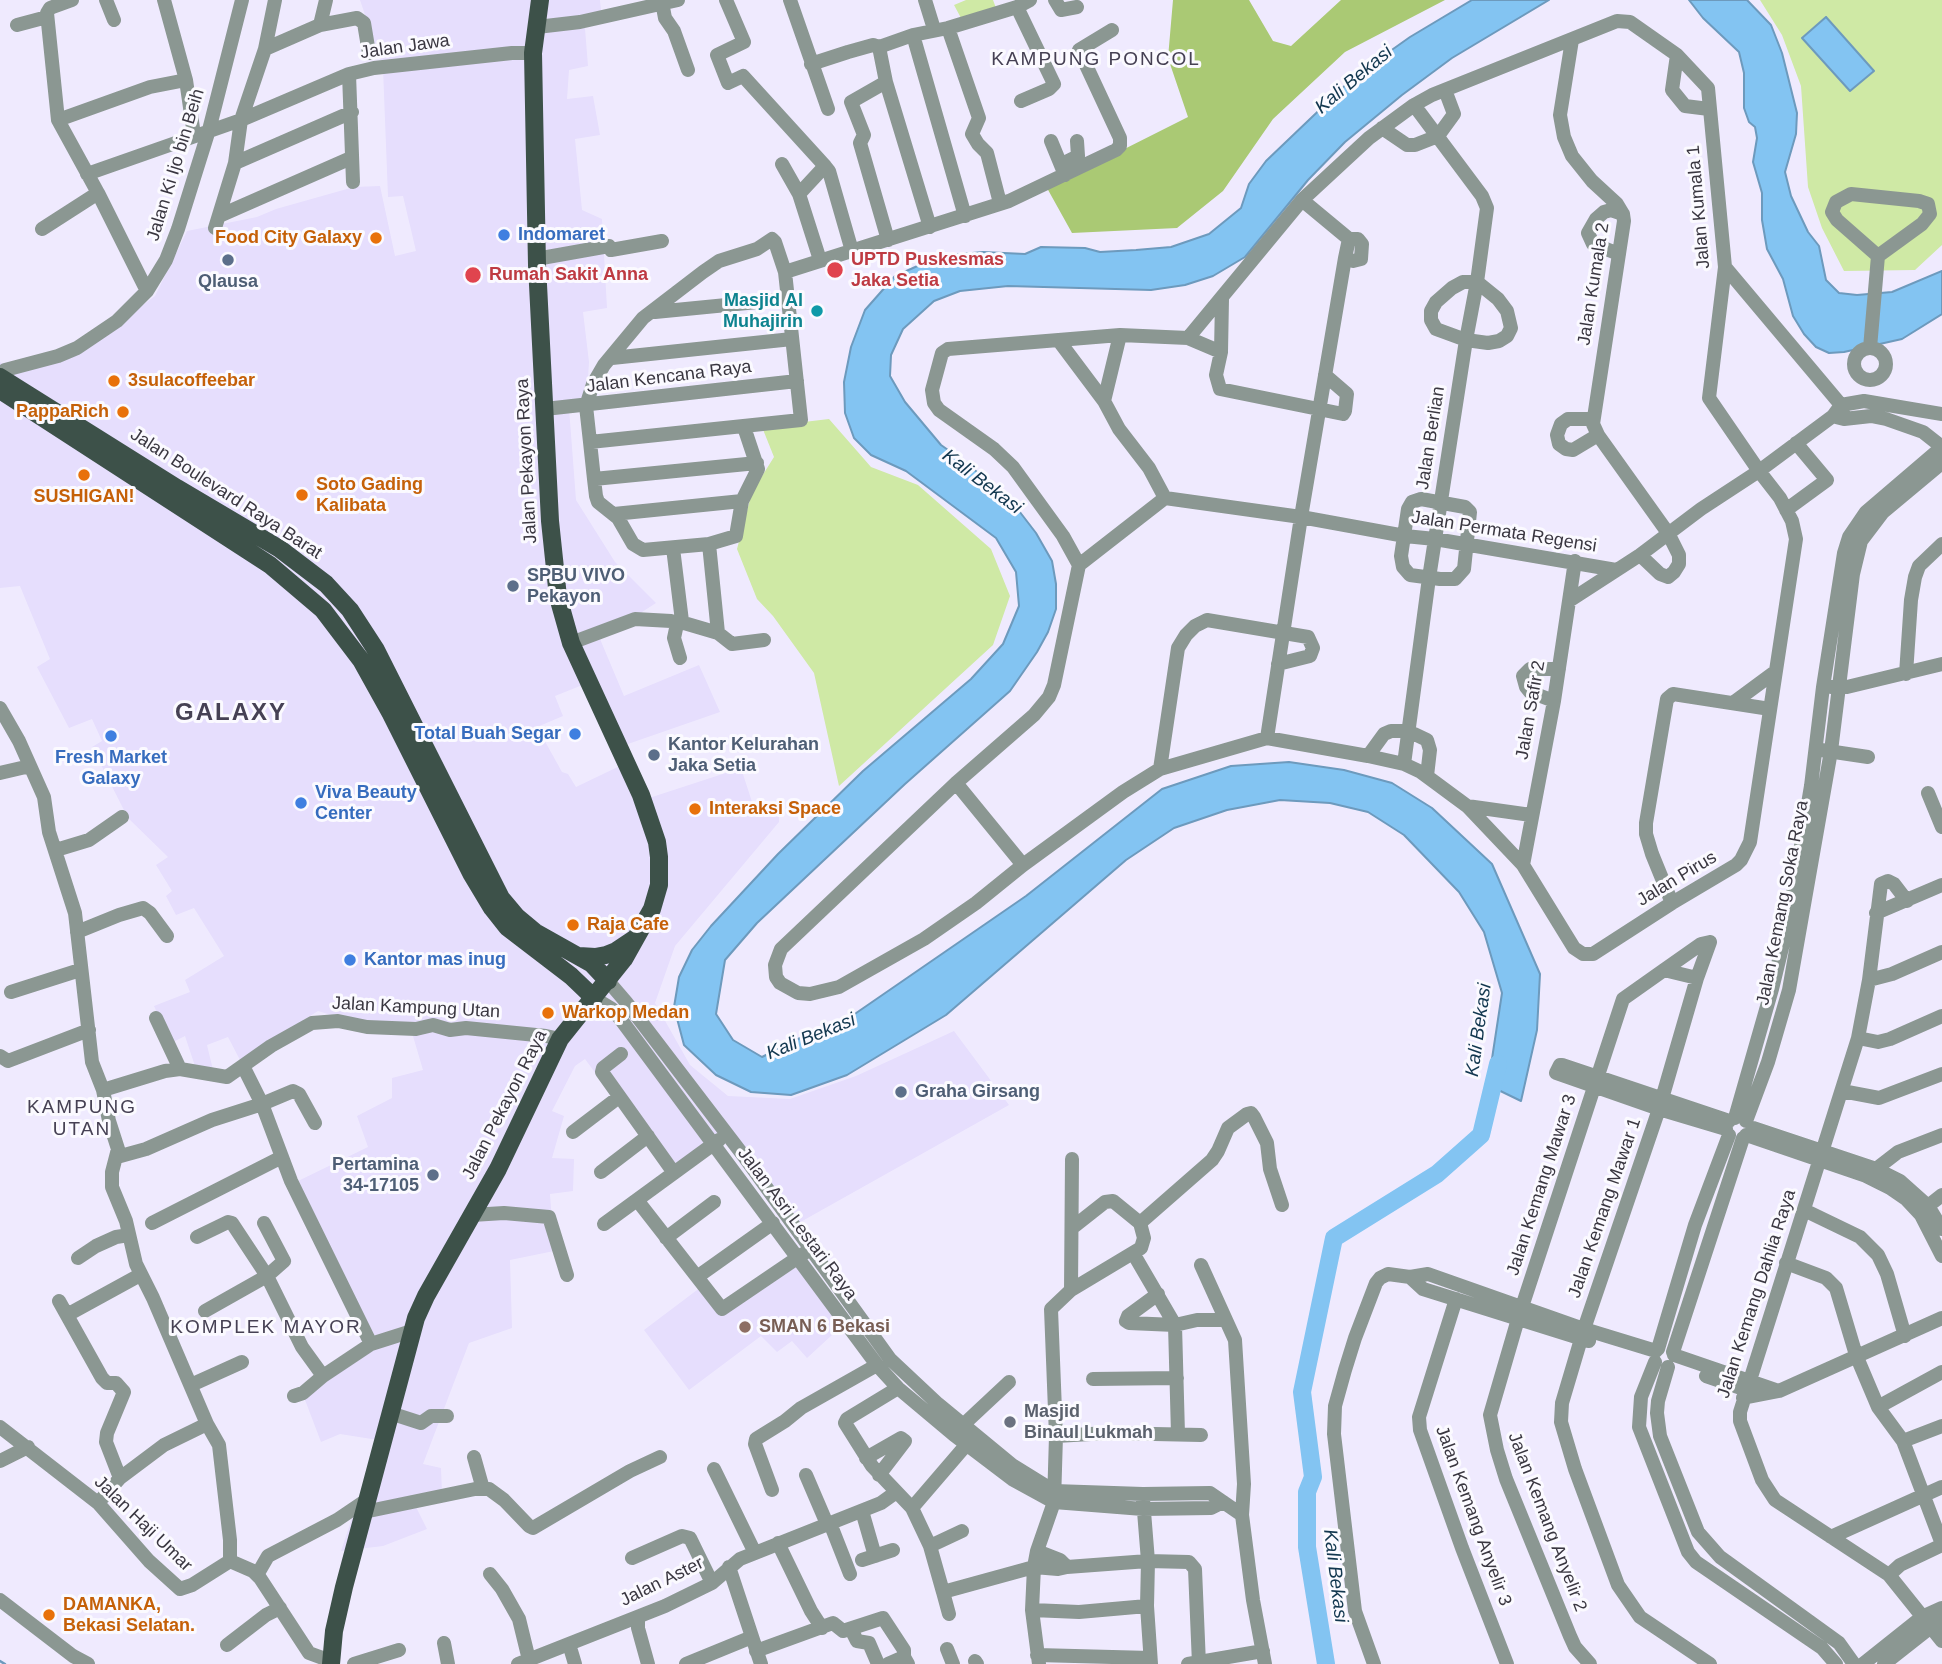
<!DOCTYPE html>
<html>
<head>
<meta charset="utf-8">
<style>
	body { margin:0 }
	canvas { display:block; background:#efeafe }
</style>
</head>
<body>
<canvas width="1942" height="1664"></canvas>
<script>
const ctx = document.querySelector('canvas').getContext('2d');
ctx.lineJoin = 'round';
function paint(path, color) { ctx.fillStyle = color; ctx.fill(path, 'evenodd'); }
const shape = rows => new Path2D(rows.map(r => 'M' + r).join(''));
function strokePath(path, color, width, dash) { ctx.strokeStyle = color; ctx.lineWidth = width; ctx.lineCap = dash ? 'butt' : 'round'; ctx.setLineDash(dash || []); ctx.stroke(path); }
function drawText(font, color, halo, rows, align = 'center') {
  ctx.font = font + ' Arial,sans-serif'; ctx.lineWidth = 6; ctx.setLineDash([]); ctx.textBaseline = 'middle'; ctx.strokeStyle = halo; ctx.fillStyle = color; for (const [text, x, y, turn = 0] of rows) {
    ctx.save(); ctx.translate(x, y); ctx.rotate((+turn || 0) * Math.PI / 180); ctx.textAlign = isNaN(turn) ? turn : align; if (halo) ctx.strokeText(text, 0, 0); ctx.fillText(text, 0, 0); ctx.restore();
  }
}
const built = shape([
	[360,0,600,0,601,11,584,16,588,66,569,70,567,99,593,96,600,135,575,139,582,210,602,219,607,308,583,312,589,362,586,409,569,408,576,500,615,562,656,603,600,639,624,696,699,665,720,712,625,745,585,684,555,696,563,716,537,727,562,772,568,774,576,787,626,763,643,800,741,768,753,805,779,800,779,822,675,946,655,1003,690,1065,728,1096,790,1099,856,1076,954,1031,1009,1105,788,1229,723,1140,672,1176,585,1059,575,1066,552,1111,564,1116,552,1158,574,1159,573,1191,550,1194,554,1251,510,1260,512,1328,469,1343,423,1464,441,1468,442,1493,414,1503,427,1529,383,1546,341,1551,378,1440,340,1434,321,1442,302,1392,375,1337,296,1182,368,1147,357,1116,392,1098,392,1078,423,1070,410,1026,341,1018,318,1011,240,1060,228,1037,207,1045,213,1070,195,1066,185,1036,171,1043,154,1006,190,992,185,980,224,956,194,908,176,915,166,896,172,891,156,865,168,857,128,818,92,747,102,741,92,719,69,728,37,667,50,659,20,586,0,588,0,362,14,372,110,329,155,296,187,231,257,217,276,209,354,187,380,186,395,256,416,251,403,196,388,197,383,68],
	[798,1261,844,1324,807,1358,792,1341,777,1352,761,1336,689,1390,644,1330,701,1287,722,1312]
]);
const green = shape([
	[966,0,993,0,996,8,961,18,954,5],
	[1760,0,1942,0,1942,245,1915,270,1844,271,1822,228,1808,187,1801,86,1782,35],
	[829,419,871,467,918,485,991,549,1010,596,993,645,839,786,814,673,773,616,757,599,737,549,752,492,774,457,762,427]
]);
const forest = shape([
	[1173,0,1249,0,1273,41,1291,46,1341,0,1445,0,1345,52,1273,119,1223,191,1177,228,1072,233,1047,188,1188,117,1168,58]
]);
const water = shape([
	[1472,0,1549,0,1452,58,1402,95,1345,142,1308,180,1245,257,1213,276,1185,285,1151,290,1008,286,960,291,934,301,903,329,891,355,890,376,905,402,941,445,968,464,1016,507,1036,533,1052,561,1056,584,1056,609,1048,632,1037,652,1010,691,905,784,757,923,725,960,716,1014,733,1040,762,1057,806,1035,846,1020,1026,896,1162,789,1231,766,1289,762,1344,770,1392,783,1432,808,1492,864,1540,974,1537,1030,1521,1101,1488,1085,1502,993,1484,932,1459,892,1404,835,1368,812,1330,803,1280,800,1227,810,1174,828,1126,860,946,1015,847,1075,791,1095,751,1092,716,1075,684,1045,674,1007,679,977,692,950,711,926,778,854,863,771,971,679,1003,644,1019,606,1016,572,996,538,906,471,871,455,854,438,845,413,844,382,851,347,865,310,895,276,940,256,983,252,1025,254,1041,247,1085,248,1100,252,1136,250,1171,247,1209,234,1241,208,1249,184,1266,161,1355,76,1410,37,1472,0],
	[1689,0,1747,0,1771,25,1782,53,1797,113,1796,134,1785,172,1791,196,1808,232,1819,246,1826,280,1839,293,1857,295,1892,292,1942,271,1942,314,1902,339,1844,352,1829,353,1816,347,1804,334,1793,316,1783,279,1767,249,1762,220,1762,193,1753,162,1757,138,1755,127,1749,122,1744,108,1744,73,1739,52,1703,18,1689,0],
	[1826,17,1874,71,1850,91,1802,38,1826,17]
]);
const stream = shape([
	[0,1661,5,1664]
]);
const river = shape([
	[1326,1664,1307,1547,1307,1492,1313,1477,1302,1392,1334,1238,1437,1174,1481,1135,1498,1064]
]);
const minor = shape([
	[72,0,50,8,47,13,58,120,98,193,147,291],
	[106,0,114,20],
	[164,0,186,80,194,135],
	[726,0,744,42,717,55,728,83,743,76,825,166],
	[790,0,828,109],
	[925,0,934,29],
	[1055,0,1061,10,1077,7],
	[662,2,665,18,674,31,688,70],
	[1017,7,1054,84,1049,89,1021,101],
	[17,25,47,17],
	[320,25,326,0],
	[537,27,580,22,678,0],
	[948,28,979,118,972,134,978,144,987,153,1000,203],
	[913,35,965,216],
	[1572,40,1560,115,1564,137,1572,156,1592,181,1617,204,1623,214,1624,221,1593,424,1598,435,1668,533,1679,555,1679,564,1674,572,1668,577,1660,574,1640,555],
	[879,47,886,82,930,227],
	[265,49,320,25,357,18,364,23,369,53],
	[1677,55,1672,90,1685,106,1709,109],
	[811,64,848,52,873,45,879,47,913,35,948,28,1017,7,1030,0],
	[349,74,353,182],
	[886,82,851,102,864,135,860,143,888,240],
	[58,120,150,87,186,80],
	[1382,128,1407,145,1415,145,1438,136,1454,114,1445,90],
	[1051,141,1065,175],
	[235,163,352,112],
	[782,164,799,194],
	[1062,164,1078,156,1077,141],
	[87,174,241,120,349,74,374,68,512,53,533,53],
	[1851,194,1919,201,1928,204,1930,214,1922,224,1878,256,1837,220,1832,212,1836,202,1851,194],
	[1302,200,1349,239],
	[219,216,351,158],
	[215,228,235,163,241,120,265,49,275,0],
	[42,229,98,193],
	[1619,254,1593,244,1588,233,1596,219,1604,212,1611,210,1623,214],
	[536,259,609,246,611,250,662,241],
	[820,260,799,194,825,166,829,171,852,251],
	[1725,267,1841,405,1844,419],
	[785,272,1009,201,1116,150,1120,146,1120,138,1079,50,1112,30],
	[1463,282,1477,282,1498,299,1507,311,1511,328,1507,336,1499,341,1488,343,1466,340,1436,329,1431,320,1431,311,1436,302,1452,288,1463,282],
	[1222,299,1221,352,1216,375,1220,389,1343,414,1345,411,1347,394,1325,375],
	[655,312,788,299],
	[1188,338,1302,200,1369,138,1414,105,1432,95,1617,21,1630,22,1677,55,1708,88,1725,267,1709,398,1759,471,1780,498,1792,521,1796,539,1750,842,1741,860,1736,865,1672,903,1593,954,1583,954,1574,948,1523,865,1467,806,1421,772,1404,764,1368,756,1267,738,1160,769,1123,792,1023,865,976,903,924,939,839,987,810,994,798,993,780,983,776,977,775,965,781,949,956,783,1034,715,1049,697,1054,685,1079,565,1063,536,1013,467,994,449,939,410,934,403,932,390,942,353,948,349,1120,335,1188,338,1221,352],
	[1059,341,1104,401,1119,429,1149,468,1165,498],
	'1854 364a16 16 0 1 1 32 0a16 16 0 1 1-32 0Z',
	[1870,348,1878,256],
	[612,358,792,339],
	[0,374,5,370,58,356,77,348,117,321,147,291,166,260,178,229,209,130,242,0],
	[1104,401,1120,335],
	[545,409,797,381],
	[1836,417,1844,419,1871,416,1886,419,1923,432,1942,447],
	[1593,419,1568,419,1561,424,1557,435,1559,444,1566,449,1573,450,1598,435],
	[590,442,801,420,785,272,775,242,772,239,757,249,719,261,703,272,643,318,604,365,593,384,586,406,590,442,594,479,596,496,598,502,618,518,633,544,643,550,709,544,736,536,742,501,758,469,744,427],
	[594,479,757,463],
	[1165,498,1301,517,1405,536,1435,539,1616,570],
	[1421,499,1465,507,1470,512,1464,569,1455,579,1440,579,1410,575,1403,567,1401,556,1408,509,1412,502,1421,499],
	[1786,510,1827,480,1796,443],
	[614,514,742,501],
	[709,544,718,633,732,644,764,640],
	[673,548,682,621,684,623,718,633],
	[1079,565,1165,498],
	[1569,601,1640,555,1701,509,1759,471,1833,416,1841,405,1864,401,1942,414],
	[571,643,635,619,671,621,677,624,674,638,680,658],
	[1906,674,1911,600,1915,577,1919,566,1942,544],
	[1831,687,1847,687,1942,664],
	[1554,701,1530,692,1526,687,1523,676,1530,669,1559,669],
	[1733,703,1775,672],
	[0,708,19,741,44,797,49,832,75,913,92,1062,103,1090,165,1071,180,1069,227,1077,271,1046,312,1023,338,1021,367,1027,416,1029,433,1025,450,1030,466,1028,546,1036,560,1039],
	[1267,738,1301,517,1345,258,1349,239,1358,239,1362,244,1361,259,1353,261,1345,258],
	[1821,750,1868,757],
	[1368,756,1384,734,1391,731,1408,731,1427,740,1430,750,1427,776],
	[1404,764,1429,578,1466,340,1477,282,1487,208,1482,196,1414,105],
	[1160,769,1178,648,1186,635,1195,626,1207,620,1308,637,1313,648,1310,656,1278,664],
	[0,773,30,766],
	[956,783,1023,865],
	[1928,793,1942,827],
	[1467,806,1531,815],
	[56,850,89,840,122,817],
	[1523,865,1554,701,1575,561],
	[1907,901,1894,884,1888,881,1881,884,1869,980,1858,1038,1740,1412,1740,1421,1762,1480,1775,1500,1889,1575,1942,1641],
	[1672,903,1652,854,1646,834,1646,823,1667,699,1673,694,1770,709],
	[1876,913,1942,885],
	[77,932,119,915,143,908,150,913,167,936],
	[1664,970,1701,944,1710,942],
	[1697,978,1710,942],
	[1869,980,1892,974,1942,952],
	[608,981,626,1002,743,1155,890,1359,938,1404,1012,1465,1054,1491,1143,1494,1210,1493,1242,1515],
	[11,992,80,970],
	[594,998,612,1009,622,1021,877,1365,898,1388,954,1435,1012,1479,1054,1502,1143,1509,1211,1508,1223,1502],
	[156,1018,180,1069],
	[1858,1038,1878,1042,1890,1039,1942,1016],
	[621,1054,603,1068,602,1072,674,1173],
	[0,1056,8,1061,89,1030],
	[243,1066,262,1104,291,1181,371,1344],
	[103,1090,109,1121,118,1149,112,1172,112,1187,126,1221,136,1264,153,1298,207,1424,219,1445,230,1540,230,1561],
	[1842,1091,1879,1098,1942,1074],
	[1735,1118,1772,989,1788,923,1811,786,1823,687,1844,553,1849,537,1866,512,1942,447],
	[1746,1121,1768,1062,1789,990,1831,751,1853,574,1861,541,1883,512,1942,463],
	[1753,1128,1876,1169,1900,1181,1928,1206,1942,1229],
	[1726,1129,1659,1109,1556,1073,1560,1065,1562,1065,1729,1121],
	[573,1132,619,1097],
	[1746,1135,1866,1176,1890,1188,1906,1199,1921,1215,1942,1256],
	[117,1157,146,1149,212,1120,262,1104,293,1091,299,1094,315,1123],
	[1876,1169,1898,1152,1942,1135],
	[601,1172,648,1136],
	[637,1200,722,1309,806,1252],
	[1928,1206,1942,1195],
	[1804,1210,1860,1237,1878,1255,1887,1274,1905,1336],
	[472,1215,504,1213,549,1217,567,1275],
	[152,1223,282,1157],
	[604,1224,719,1140],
	[1072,1228,1105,1202,1113,1201,1140,1223],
	[197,1237,228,1222,232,1223,267,1276,284,1261,264,1223],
	[666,1238,714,1202],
	[1133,1253,1175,1325,1178,1434],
	[78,1258,96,1246,116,1237,129,1235],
	[1786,1263,1826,1278,1836,1288,1856,1355,1878,1407,1903,1441,1942,1544],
	[1201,1265,1235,1340,1244,1484,1242,1515,1253,1600,1265,1664],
	[697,1277,773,1223],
	[1410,1277,1423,1289,1589,1341],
	[1071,1290,1072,1159],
	[1158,1294,1128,1316,1126,1321,1129,1323,1175,1325,1197,1320,1225,1320],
	[1456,1299,1419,1417,1420,1430,1462,1548,1507,1664],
	[59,1301,102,1378,107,1383,116,1383,124,1392,107,1433,106,1442,120,1478,98,1503],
	[205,1311,267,1276,302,1347,323,1376,371,1344,412,1331],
	[67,1315,140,1275],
	[1658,1349,1695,1225,1729,1135],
	[1673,1352,1743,1138],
	[1674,1355,1779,1391],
	[1655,1362,1641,1397,1639,1427,1688,1552,1696,1562,1822,1648,1836,1664],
	[1668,1367,1658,1401,1657,1413,1660,1436,1698,1532,1720,1557,1839,1643,1854,1664],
	[1706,1376,1753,1392],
	[1093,1379,1177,1378],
	[191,1385,242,1362],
	[898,1388,847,1419,845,1423,872,1466,912,1508,930,1546,943,1592,1034,1567,1058,1569,1067,1567],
	[294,1396,303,1393,323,1376],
	[1743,1398,1779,1391,1942,1318],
	[1878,1407,1942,1372],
	[390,1413,421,1423,431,1416,447,1416],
	[963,1425,1009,1382],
	[0,1427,98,1503,149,1561,180,1589,192,1585,230,1561],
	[1056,1436,1108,1433,1201,1435],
	[1903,1441,1942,1426],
	[474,1457,483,1489],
	[866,1458,901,1438,905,1441,879,1475],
	[0,1461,28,1447],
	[714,1469,755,1553],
	[806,1475,827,1524],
	[120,1478,164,1445,207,1424],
	[772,1490,755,1444,756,1439,785,1421,801,1408,877,1365],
	[1143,1499,1148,1561,1147,1606,1151,1664],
	[912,1508,973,1437],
	[862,1511,875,1556],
	[364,1512,475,1489,489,1489,504,1500,529,1526,533,1528,630,1471,660,1457],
	[830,1523,850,1574],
	[1831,1537,1942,1487],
	[778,1543,811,1611,822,1628],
	[930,1546,962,1531],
	[1037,1551,1060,1560,1067,1567,1148,1561,1189,1562,1195,1569,1199,1664],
	[632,1558,682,1536,690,1538,712,1583],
	[862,1560,893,1550],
	[230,1561,253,1571,260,1578,309,1653,331,1661],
	[729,1567,761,1664],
	[490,1574,502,1589,519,1619,530,1664],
	[257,1575,268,1556,337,1520,368,1499],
	[1889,1575,1900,1565,1942,1545],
	[943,1592,949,1614],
	[0,1600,73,1656,88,1664],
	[1032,1610,1079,1612,1147,1606],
	[638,1617,638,1628,648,1664],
	[851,1629,857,1641,869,1643,878,1664],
	[444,1643,448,1664],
	[569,1644,575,1664],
	[227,1645,266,1615,280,1608],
	[947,1649,953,1664],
	[756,1651,833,1623,843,1631,883,1618,904,1650,904,1657,908,1664],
	[1037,1655,1150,1658],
	[975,1661,977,1664],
	[354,1664,399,1650],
	[518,1664,665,1606,712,1583,740,1559,881,1503,895,1493],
	[686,1664,752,1637],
	[888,1664,904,1657],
	[1039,1664,1032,1610,1034,1567,1037,1551,1054,1502,1056,1436,1051,1309,1071,1290,1141,1248,1144,1238,1140,1223,1212,1160,1218,1151,1228,1128,1247,1114,1251,1113,1254,1117,1267,1143,1270,1169,1282,1205],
	[1188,1664,1263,1651],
	[1374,1664,1355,1611,1334,1434,1335,1406,1345,1370,1355,1338,1376,1283,1380,1278,1388,1274,1410,1277,1428,1274,1584,1329,1656,1351],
	[1590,1664,1575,1647,1570,1636,1506,1479,1497,1450,1490,1415,1518,1319,1623,999,1664,970,1697,978,1659,1109,1584,1329,1562,1403,1561,1422,1575,1469,1618,1585,1640,1617,1710,1664],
	[1863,1664,1922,1617,1942,1608],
	[1884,1664,1931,1627,1942,1622]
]);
const major = shape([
	[0,377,177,488,280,549,326,584,350,610,376,650,501,898,517,917,535,932,592,964,608,981],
	[3,392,270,565,323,610,361,660,391,714,471,873,492,908,507,927,571,976,594,998],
	[579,956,595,957,606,955,616,951,634,939],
	[331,1664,334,1631,344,1587,416,1318,426,1296,498,1169,560,1039,624,959,652,909,659,885,659,857,657,842,641,795,571,643,558,597,550,521,537,265,533,53,540,0]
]);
const markers = [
	[504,235,7,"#3f7fe0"],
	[376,238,7,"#e8710a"],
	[228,260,7,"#5c6f8a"],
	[835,270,9,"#e0444e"],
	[473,275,9,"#e0444e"],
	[817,311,7,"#0f9aa8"],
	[114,381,7,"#e8710a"],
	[123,412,7,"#e8710a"],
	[84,475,7,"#e8710a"],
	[302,495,7,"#e8710a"],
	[513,586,7,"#5c6f8a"],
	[575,734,7,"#3f7fe0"],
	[111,736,7,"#3f7fe0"],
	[654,755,7,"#5c6f8a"],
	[301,803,7,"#3f7fe0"],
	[695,809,7,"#e8710a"],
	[573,925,7,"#e8710a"],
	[350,960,7,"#3f7fe0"],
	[548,1013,7,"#e8710a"],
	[901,1092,7,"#5c6f8a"],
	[433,1175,7,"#5c6f8a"],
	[745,1327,7,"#8d6e63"],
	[1010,1422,7,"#6b7280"],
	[49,1615,7,"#e8710a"]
];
const streetNames = [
	["Jalan Jawa",405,47,-8],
	["Jalan Ki Ijo bin Beih",176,165,-73],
	["Jalan Kumala 1",1699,207,-95],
	["Jalan Kumala 2",1594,284,-81],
	["Jalan Kencana Raya",669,377,-7],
	["Jalan Berlian",1431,438,-81],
	["Jalan Pekayon Raya",527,461,-93],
	["Jalan Boulevard Raya Barat",226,494,33],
	["Jalan Permata Regensi",1504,532,9],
	["Jalan Safir 2",1531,710,-80],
	["Jalan Pirus",1677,879,-31],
	["Jalan Kemang Soka Raya",1783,903,-79],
	["Jalan Kampung Utan",416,1008,3],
	["Jalan Pekayon Raya",505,1105,-63],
	["Jalan Kemang Mawar 3",1542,1185,-72],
	["Jalan Kemang Mawar 1",1605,1208,-71],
	["Jalan Asri Lestari Raya",797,1224,53],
	["Jalan Kemang Dahlia Raya",1757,1294,-72],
	["Jalan Kemang Anyelir 3",1473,1516,70],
	["Jalan Kemang Anyelir 2",1547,1522,69],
	["Jalan Haji Umar",143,1524,44],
	["Jalan Aster",662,1582,-26]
];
const shopNames = [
	["Indomaret",518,235],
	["Total Buah Segar",561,734,"right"],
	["Fresh Market",111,758,"center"],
	["Galaxy",111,779,"center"],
	["Viva Beauty",315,793],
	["Center",315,814],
	["Kantor mas inug",364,960]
];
const foodNames = [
	["Food City Galaxy",362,238,"right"],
	["3sulacoffeebar",128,381],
	["PappaRich",109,412,"right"],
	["Soto Gading",316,485],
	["Kalibata",316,506],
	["SUSHIGAN!",84,497,"center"],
	["Interaksi Space",709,809],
	["Raja Cafe",587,925],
	["Warkop Medan",562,1013],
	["DAMANKA,",63,1605],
	["Bekasi Selatan.",63,1626]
];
const healthNames = [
	["UPTD Puskesmas",851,260],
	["Jaka Setia",851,281],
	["Rumah Sakit Anna",489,275]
];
const serviceNames = [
	["Qlausa",228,282,"center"],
	["SPBU VIVO",527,576],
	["Pekayon",527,597],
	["Kantor Kelurahan",668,745],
	["Jaka Setia",668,766],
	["Graha Girsang",915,1092],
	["Pertamina",419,1165,"right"],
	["34-17105",419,1186,"right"]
];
const cultureNames = [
	["Masjid Al",803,301],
	["Muhajirin",803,322]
];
const educationNames = [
	["SMAN 6 Bekasi",759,1327]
];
const worshipNames = [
	["Masjid",1024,1412],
	["Binaul Lukmah",1024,1433]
];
const neighbourhoodNames = [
	["KAMPUNG PONCOL",1096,60],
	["KAMPUNG",82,1108],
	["UTAN",82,1130],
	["KOMPLEK MAYOR",266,1328]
];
const waterNames = [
	["Kali Bekasi",1354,80,-40],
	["Kali Bekasi",982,482,37],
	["Kali Bekasi",1479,1030,-82],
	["Kali Bekasi",811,1037,-22],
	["Kali Bekasi",1335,1576,83]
];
const districtNames = [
	["GALAXY",231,713]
];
paint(built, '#e6defd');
paint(green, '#cfe9a5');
paint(forest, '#aac974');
paint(water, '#83c4f2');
strokePath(water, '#6d9abd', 2);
strokePath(stream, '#6d9abd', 2.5);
strokePath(river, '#83c4f2', 18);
strokePath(minor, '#8b9792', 14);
strokePath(major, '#3d5149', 18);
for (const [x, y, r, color] of markers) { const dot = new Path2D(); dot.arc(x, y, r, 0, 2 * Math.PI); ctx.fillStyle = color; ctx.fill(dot); strokePath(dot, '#fbfaff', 2.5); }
drawText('18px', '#3a3741', '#fbfaff', streetNames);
drawText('bold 18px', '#366cbe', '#fbfaff', shopNames, 'left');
drawText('bold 18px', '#c56008', '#fbfaff', foodNames, 'left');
drawText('bold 18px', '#be3a42', '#fbfaff', healthNames, 'left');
drawText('bold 18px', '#4e5e75', '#fbfaff', serviceNames, 'left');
drawText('bold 18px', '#0d838f', '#fbfaff', cultureNames, 'right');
drawText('bold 18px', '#785e54', '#fbfaff', educationNames, 'left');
drawText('bold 18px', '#5b616d', '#fbfaff', worshipNames, 'left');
ctx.letterSpacing = '2px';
drawText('19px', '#464154', '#fbfaff', neighbourhoodNames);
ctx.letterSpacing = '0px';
drawText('italic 19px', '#12374f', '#fbfaff', waterNames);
ctx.letterSpacing = '2px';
drawText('bold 24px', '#464154', '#fbfaff', districtNames);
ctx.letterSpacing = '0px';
</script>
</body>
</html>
